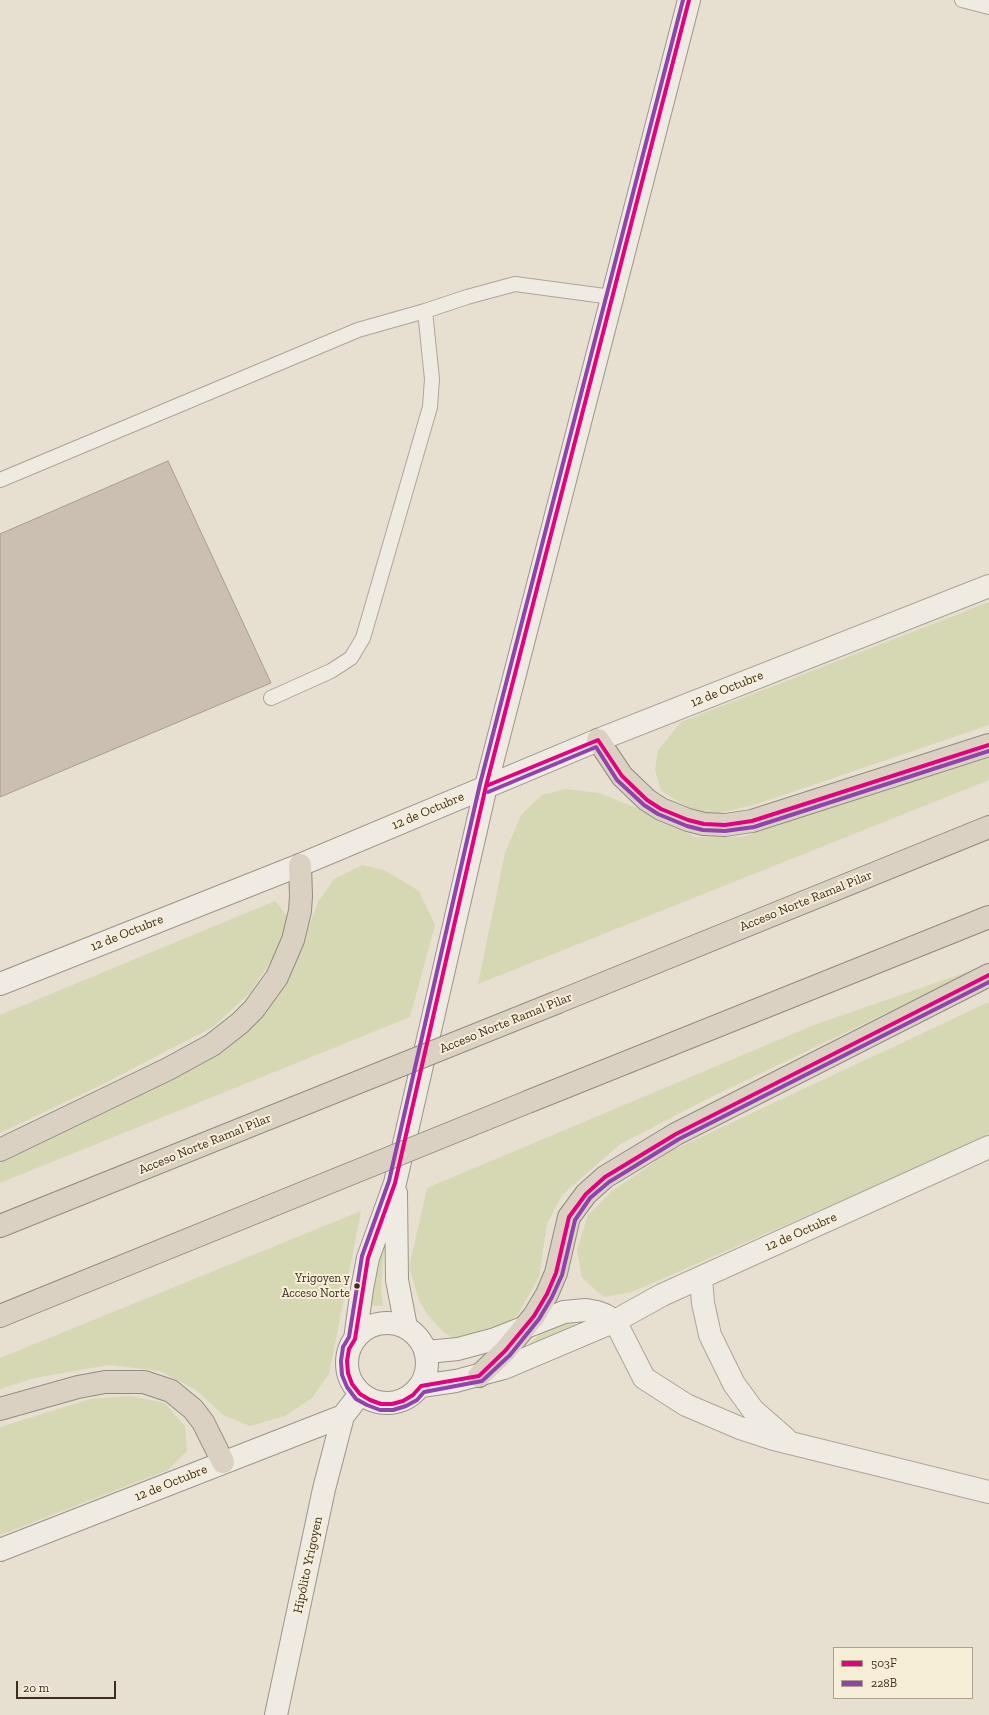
<!DOCTYPE html>
<html>
<head>
<meta charset="utf-8">
<style>
	body { margin:0 }
	#map { position:relative; width:989px; height:1715px; overflow:hidden; background:#e7e0d1; font-family:"Zilla Slab",serif }
	canvas { display:block }
	.legend { position:absolute; left:833px; top:1647px; width:140px; height:52px; box-sizing:border-box; background:#f7eed8; border:1px solid #ada18e; margin:0; padding:5px 7px; list-style:none; font-size:12px; color:#3d2e20 }
	.legend li { display:flex; align-items:center; gap:8px; height:20px }
	.legend b { width:20px; border:1px solid #ada18e }
	.scale { position:absolute; left:16px; top:1681px; width:100px; height:18px; box-sizing:border-box; border:2px solid #3d2e20; border-top:0; padding-left:5px; font-size:12px; line-height:14px; white-space:nowrap; color:#3d2e20; -webkit-text-stroke:3px #f7eed8; paint-order:stroke }
</style>
</head>
<body>
<div id="map">
<canvas width="989" height="1715"></canvas>
<ul class="legend">
<li><b style="height:5px;background:#e5007d"></b>503F</li>
<li><b style="height:5px;background:#8e44ad"></b>228B</li>
</ul>
<div class="scale">20 m</div>
</div>
<script>
const ctx = document.querySelector('canvas').getContext('2d');
ctx.lineJoin = 'round';
function paint(path, color) { ctx.fillStyle = color; ctx.fill(path, 'evenodd'); }
const shape = rows => new Path2D(rows.map(r => 'M' + r).join(''));
function strokePath(path, color, width, dash) { ctx.strokeStyle = color; ctx.lineWidth = width; ctx.lineCap = dash ? 'butt' : 'round'; ctx.setLineDash(dash || []); ctx.stroke(path); }
function drawText(font, color, halo, rows, align = 'center') {
  ctx.font = font + ' "Zilla Slab",serif'; ctx.lineWidth = 4; ctx.setLineDash([]); ctx.textBaseline = 'middle'; ctx.strokeStyle = halo; ctx.fillStyle = color; for (const [text, x, y, turn = 0] of rows) {
    ctx.save(); ctx.translate(x, y); ctx.rotate((+turn || 0) * Math.PI / 180); ctx.textAlign = isNaN(turn) ? turn : align; if (halo) ctx.strokeText(text, 0, 0); ctx.fillText(text, 0, 0); ctx.restore();
  }
}
const green = shape([
	[989,602,989,725,754,805,713,814,689,808,661,791,655,770,658,750,681,722],
	[989,756,989,780,478,984,505,853,521,815,542,795,565,789,599,793,639,809,695,837,742,837],
	[362,865,384,870,419,891,435,925,410,1017,0,1183,0,1163,202,1064,247,1032,289,980,318,902,334,879],
	[275,901,290,919,276,953,250,993,213,1027,101,1085,0,1133,0,1015],
	[984,966,705,1100,619,1145,562,1195,547,1224,539,1277,517,1316,487,1337,461,1342,443,1332,427,1314,419,1300,409,1267,427,1188,814,1025],
	[989,1002,989,1136,632,1292,604,1297,582,1278,577,1250,588,1215,612,1191,671,1151],
	[361,1211,329,1374,312,1398,285,1416,250,1426,223,1415,196,1390,160,1371,109,1365,35,1378,0,1389,0,1358],
	[385,1239,381,1289,383,1306,368,1306],
	[554,1321,587,1326,520,1352,539,1335],
	[131,1396,165,1403,185,1426,187,1451,168,1470,0,1535,0,1427,90,1399]
]);
const building = shape([
	[168,461,271,683,0,797,0,534,168,461]
]);
const lane = shape([
	[962,0,989,7],
	[0,480,358,330,425,311,467,297,515,284,612,297],
	[271,698,331,671,351,658,363,638,430,407,432,379,425,311]
]);
const street = shape([
	[598,740,989,586],
	[989,1147,662,1295,615,1321,644,1378,686,1405,740,1428,774,1439,989,1492],
	[701,1278,703,1303,710,1335,734,1384,753,1410,786,1439]
]);
const secondary = shape([
	[0,984,300,865,598,740],
	[396,1193,397,1280,406,1327],
	'347 1363a40 40 0 1 1 80 0a40 40 0 1 1-80 0Z',
	[355,1339,362,1289,368,1258,395,1183,486,786,689,0],
	[427,1352,458,1349,495,1339,564,1312,586,1310,597,1312,605,1315,615,1321],
	[421,1386,456,1381,504,1368,615,1321],
	[0,1550,343,1416],
	[276,1715,324,1489,343,1416,360,1394]
]);
const highway = shape([
	[598,740,622,776,647,800,661,809,688,820,704,824,725,825,752,821,989,745],
	[558,1002,989,827],
	[530,1101,989,917],
	[0,1150,168,1069,212,1045,240,1023,254,1009,277,977,293,940,300,911,301,896,300,865],
	[0,1226,294,1108],
	[0,1316,266,1208],
	[479,1376,505,1351,534,1316,547,1294,556,1273,569,1217,586,1194,605,1177,676,1134,989,975],
	[0,1409,78,1387,105,1382,144,1382,171,1391,193,1409,203,1422,223,1462]
]);
const highwayBridge = shape([
	[294,1108,558,1002],
	[266,1208,530,1101]
]);
const bus1 = shape([
	[689,0,486,786,395,1183,368,1258,355,1339,349,1349,347,1361,348,1373,352,1384,360,1394,370,1400,381,1404,392,1404,403,1401,413,1395,421,1386,479,1376,505,1351,534,1316,547,1294,556,1273,569,1217,586,1194,605,1177,676,1134,989,975],
	[486,786,598,740,622,776,647,800,661,809,688,820,704,824,725,825,752,821,989,745]
]);
const bus2 = shape([
	[683,0,480,784,389,1181,362,1256,349,1337,343,1347,341,1361,342,1375,347,1387,356,1399,367,1405,380,1410,393,1410,406,1406,417,1400,424,1392,482,1381,510,1355,539,1319,552,1297,562,1275,575,1220,590,1198,609,1182,679,1139,989,982],
	[488,792,596,747,617,780,644,805,658,814,687,826,703,830,725,831,754,827,989,751]
]);
const markers = [
	[357,1286,3.5,"#3d2e20"]
];
const busNames = [
	["Yrigoyen y",350,1279],
	["Acceso Norte",350,1294]
];
const streetNames = [
	["12 de Octubre",727,689,-22],
	["12 de Octubre",428,811,-23],
	["Acceso Norte Ramal Pilar",806,901,-22],
	["12 de Octubre",127,933,-22],
	["Acceso Norte Ramal Pilar",506,1023,-22],
	["Acceso Norte Ramal Pilar",205,1144,-22],
	["12 de Octubre",801,1232,-24],
	["12 de Octubre",171,1483,-22],
	["Hipólito Yrigoyen",308,1565,-78]
];
paint(green, '#d6d7b3');
paint(building, '#cbbfb2');
strokePath(building, '#a89c90', 1);
strokePath(lane, '#ada599', 16);
strokePath(street, '#ada599', 24);
strokePath(secondary, '#9c958a', 24);
strokePath(highway, '#928b80', 24);
strokePath(lane, '#efebe3', 14);
strokePath(street, '#efebe3', 22);
strokePath(secondary, '#efebe3', 22);
strokePath(highway, '#dad1c2', 22);
strokePath(highwayBridge, '#928b80', 24, []);
strokePath(highwayBridge, '#dad1c2', 22);
strokePath(bus1, '#e5007d', 4);
strokePath(bus2, '#8e44ad', 4);
for (const [x, y, r, color] of markers) { const dot = new Path2D(); dot.arc(x, y, r, 0, 2 * Math.PI); ctx.fillStyle = color; ctx.fill(dot); strokePath(dot, '#f7eed8', 1.5); }
drawText('12px', '#3d2e20', '#f7eed8', busNames, 'right');
drawText('13px', '#3d2e20', '#f7eed8', streetNames);
</script>
</body>
</html>
